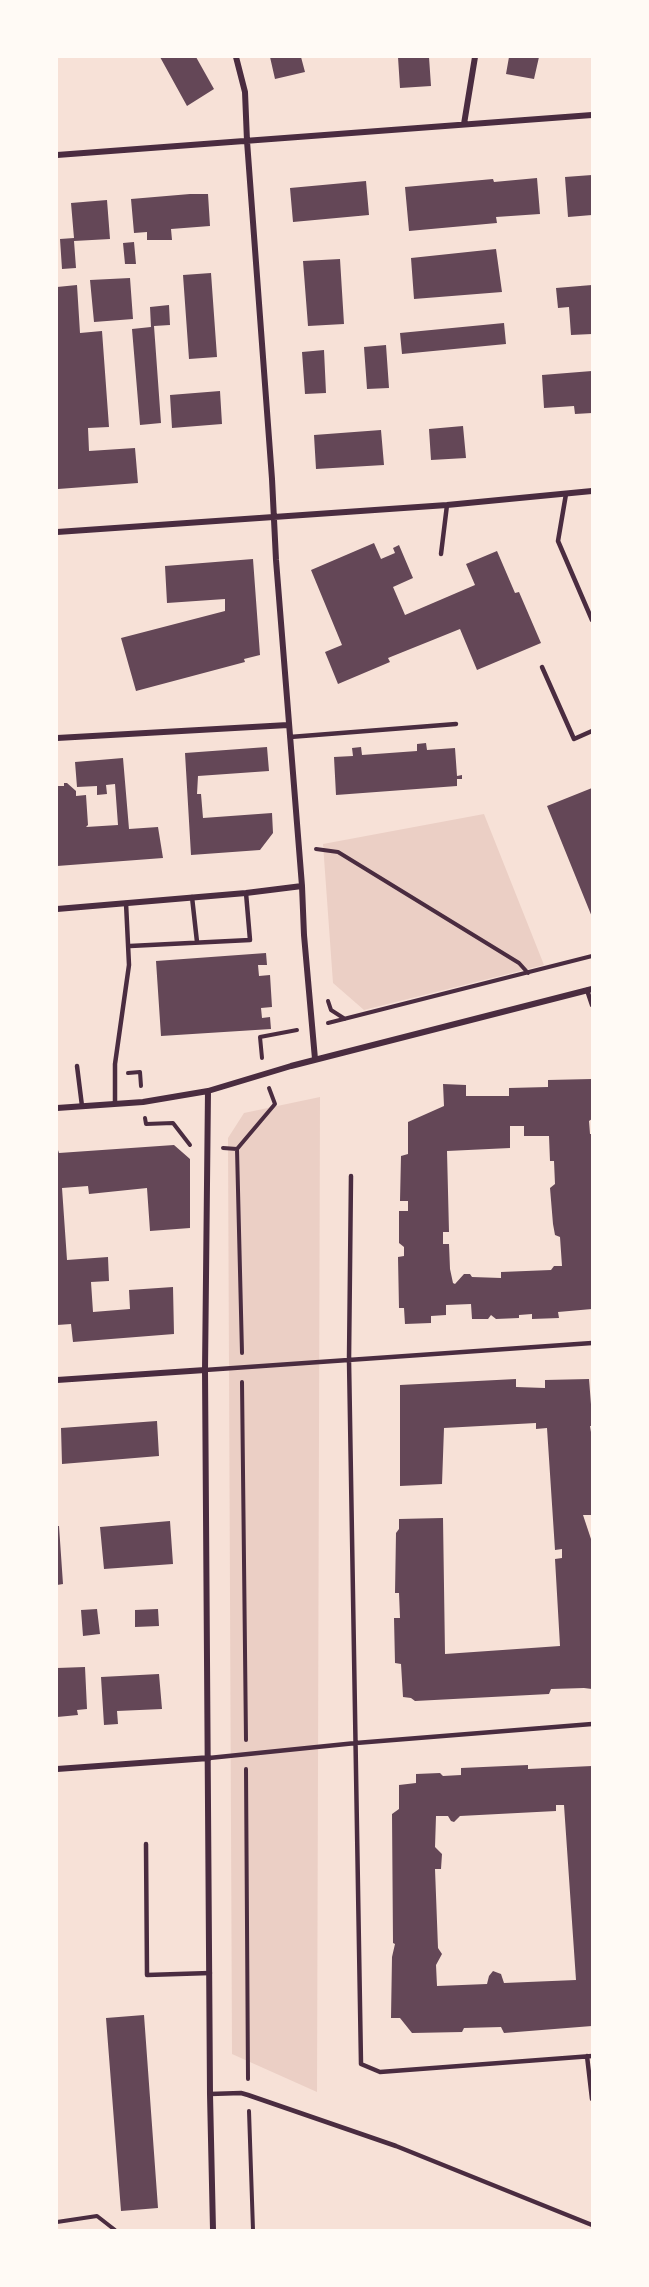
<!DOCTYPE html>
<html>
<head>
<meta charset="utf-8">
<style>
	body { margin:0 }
	#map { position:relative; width:649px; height:2287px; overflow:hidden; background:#f7e1d7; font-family:"IBM Plex Sans",sans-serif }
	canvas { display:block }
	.frame { position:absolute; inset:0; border:58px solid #fffaf5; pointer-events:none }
</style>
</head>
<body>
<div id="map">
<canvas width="649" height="2287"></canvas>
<div class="frame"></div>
</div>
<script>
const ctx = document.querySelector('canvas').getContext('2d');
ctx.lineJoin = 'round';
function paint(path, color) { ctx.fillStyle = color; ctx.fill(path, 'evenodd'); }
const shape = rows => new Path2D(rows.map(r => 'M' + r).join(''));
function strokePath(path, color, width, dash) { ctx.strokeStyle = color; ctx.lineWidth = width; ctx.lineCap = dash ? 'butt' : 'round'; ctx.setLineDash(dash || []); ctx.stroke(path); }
const green = shape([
	[484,814,544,965,364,1010,333,983,323,844],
	[320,1097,317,2092,232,2054,228,1138,244,1113]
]);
const building = shape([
	[160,57,196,57,214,89,187,106],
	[270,57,301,57,305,72,275,79],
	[398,57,429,57,431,86,400,88],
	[509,57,539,57,534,79,506,74],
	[592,175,592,215,568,217,565,177],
	[537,178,540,214,496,217,497,223,409,231,405,187,493,179,494,182],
	[366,181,369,215,293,222,290,188],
	[190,194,208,194,210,226,171,229,172,240,147,240,147,232,134,233,131,199],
	[107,200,110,239,74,241,76,268,62,269,60,239,74,238,71,203],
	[134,242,136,264,125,264,123,243],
	[496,249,502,292,414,299,411,258],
	[340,259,344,324,308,326,303,261],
	[211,273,217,357,189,359,183,275],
	[130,278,133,319,94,322,90,280],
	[77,285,80,333,102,331,109,427,88,428,89,451,135,448,138,483,58,489,57,287],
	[592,285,592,334,571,335,569,307,558,308,556,288],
	[169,305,170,325,154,326,161,423,140,425,132,329,151,327,150,307],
	[504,323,506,344,402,354,400,333],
	[386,345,389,388,367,389,364,347],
	[324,350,326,393,305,394,302,352],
	[592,371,592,413,575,414,574,406,544,408,542,375],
	[220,391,222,424,172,428,170,395],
	[463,426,466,458,431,460,429,429],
	[381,430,384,465,316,469,314,435],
	[374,543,381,559,395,553,393,548,399,545,413,578,393,587,405,615,475,585,466,564,497,551,515,593,519,592,541,643,477,670,460,629,388,658,390,662,338,684,325,652,342,645,311,570],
	[253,559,260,655,244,659,245,662,136,691,121,638,225,611,225,599,167,603,165,566],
	[426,743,427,750,455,748,457,776,462,775,462,779,457,779,457,786,336,795,334,757,353,756,352,748,361,747,362,755,417,751,417,744],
	[267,747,269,771,198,776,197,794,201,794,203,818,272,813,273,833,260,850,191,855,185,753],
	[123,758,129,829,158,827,163,858,57,866,57,786,64,786,64,783,67,783,76,791,76,796,86,795,88,825,86,827,118,825,115,784,106,785,107,794,97,795,97,786,77,787,75,762],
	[592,788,592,917,547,806],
	[266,953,267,965,258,965,259,976,270,975,272,1007,261,1008,262,1018,270,1017,271,1029,161,1036,156,961],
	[592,1079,592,1119,589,1121,590,1134,592,1134,592,1309,558,1312,559,1318,532,1319,532,1314,519,1315,519,1318,496,1319,491,1315,488,1319,472,1319,471,1304,446,1305,446,1315,431,1316,431,1323,405,1324,404,1308,399,1308,398,1257,404,1256,404,1247,399,1243,399,1211,408,1211,408,1201,400,1201,401,1156,408,1154,408,1122,444,1106,443,1084,466,1085,466,1096,509,1096,509,1088,548,1087,548,1080],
	[510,1126,524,1126,524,1136,549,1136,550,1161,554,1161,555,1184,550,1188,553,1224,555,1235,560,1237,562,1266,554,1266,551,1270,501,1272,501,1278,472,1277,470,1274,464,1274,455,1284,453,1283,450,1269,449,1244,443,1244,443,1232,449,1232,447,1151,510,1148],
	[174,1145,190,1159,190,1228,150,1231,147,1188,89,1194,88,1186,62,1188,67,1260,108,1257,109,1281,91,1282,93,1312,130,1309,129,1290,173,1287,174,1334,73,1342,71,1324,57,1325,57,1147,59,1153],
	[516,1379,516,1387,545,1388,545,1380,589,1379,592,1417,592,1426,590,1426,592,1438,592,1515,583,1515,592,1542,592,1689,584,1688,551,1689,549,1694,415,1701,411,1698,403,1697,401,1664,395,1663,394,1618,400,1618,399,1593,395,1593,396,1533,399,1529,399,1519,443,1518,445,1654,560,1646,555,1559,562,1558,562,1549,555,1550,547,1428,536,1429,536,1423,444,1428,442,1484,400,1486,400,1385],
	[157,1421,159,1456,62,1464,61,1428],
	[170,1521,173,1564,104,1569,100,1527],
	[57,1526,59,1526,63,1584,57,1585],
	[97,1609,100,1634,83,1636,81,1610],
	[158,1609,159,1626,135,1627,135,1610],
	[85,1667,87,1709,77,1710,78,1715,57,1717,57,1668],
	[159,1674,162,1709,117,1711,118,1724,104,1725,101,1677],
	[528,1765,528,1769,592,1766,592,2026,504,2033,501,2027,464,2028,462,2032,412,2033,400,2018,391,2018,392,1957,395,1944,393,1943,392,1814,399,1809,399,1785,416,1783,416,1774,440,1773,443,1776,461,1775,461,1768],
	[556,1805,564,1805,576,1980,504,1983,501,1974,493,1971,489,1976,487,1984,437,1986,436,1965,442,1954,438,1948,435,1869,441,1869,442,1854,435,1847,436,1816,448,1816,451,1821,454,1822,460,1816,556,1811],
	[144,2015,158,2208,121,2211,106,2018]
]);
const path = shape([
	[316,849,338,852,519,963,528,973],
	[328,1001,331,1010,345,1019],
	[328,1023,592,956],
	[262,1058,260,1037,297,1030],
	[128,1073,140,1072,141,1086],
	[145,1118,146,1124,173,1123,190,1145],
	[223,1148,237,1149],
	[242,1353,237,1149,275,1104,269,1088],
	[242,1382,246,1740],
	[246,1769,248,2079],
	[249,2111,253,2230],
	[57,2222,97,2216,115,2230]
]);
const service = shape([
	[566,494,558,541,592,620],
	[441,554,447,505],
	[542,667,574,739,592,731],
	[290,737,456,724],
	[192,897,197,942],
	[130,946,250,940,246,893],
	[587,990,592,1005],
	[77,1066,82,1106],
	[115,1103,115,1064,129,965,126,903],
	[351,1176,349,1360,361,2064,380,2072,592,2056],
	[205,1370,592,1343],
	[209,1758,356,1743,592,1724],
	[146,1844,147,1975,210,1973],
	[587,2056,592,2099],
	[210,2094,241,2093,248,2095,396,2146,592,2225]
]);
const minor = shape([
	[236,57,245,92,247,141,272,479,276,560,302,886,304,935,315,1059],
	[464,124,475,57],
	[57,155,592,115],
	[57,532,447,505,592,491],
	[57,738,288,725],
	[57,909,246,893,302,886],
	[208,1091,205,1370,210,2094,213,2230],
	[57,1108,143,1102,208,1091,291,1066,592,989],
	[57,1380,205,1370],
	[57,1769,209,1758]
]);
paint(green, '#ebcfc5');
paint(building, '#644757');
strokePath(path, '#4a2c40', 4);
strokePath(service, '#4a2c40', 4.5);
strokePath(minor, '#4a2c40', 6);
</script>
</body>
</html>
